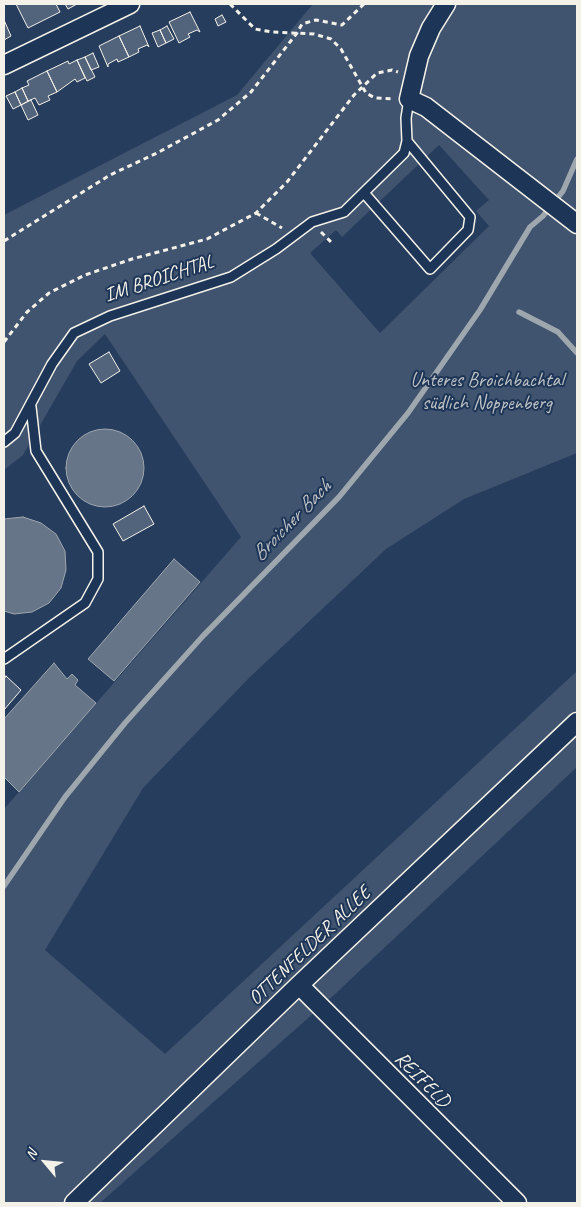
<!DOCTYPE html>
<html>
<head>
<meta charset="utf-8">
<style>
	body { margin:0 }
	#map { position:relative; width:581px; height:1207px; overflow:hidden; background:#263d5d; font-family:Caveat,sans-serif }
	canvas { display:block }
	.frame { position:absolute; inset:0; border:5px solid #f4f1e8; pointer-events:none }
	.north { position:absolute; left:20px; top:1137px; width:50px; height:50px; -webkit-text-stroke:4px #1d3557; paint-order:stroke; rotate:298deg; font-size:14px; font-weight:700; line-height:20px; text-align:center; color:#f4f1e8 }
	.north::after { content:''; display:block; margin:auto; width:18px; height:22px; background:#f4f1e8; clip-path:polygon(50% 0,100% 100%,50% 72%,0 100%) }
</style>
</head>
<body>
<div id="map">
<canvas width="581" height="1207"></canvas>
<div class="frame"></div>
<div class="north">N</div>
</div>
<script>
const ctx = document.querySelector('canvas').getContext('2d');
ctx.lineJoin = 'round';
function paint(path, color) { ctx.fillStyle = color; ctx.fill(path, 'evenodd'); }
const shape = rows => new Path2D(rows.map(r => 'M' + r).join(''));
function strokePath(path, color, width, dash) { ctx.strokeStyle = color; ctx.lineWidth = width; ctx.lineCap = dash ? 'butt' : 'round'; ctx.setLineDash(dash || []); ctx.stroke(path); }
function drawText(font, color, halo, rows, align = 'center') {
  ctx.font = font + ' Caveat,sans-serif'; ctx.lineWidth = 4; ctx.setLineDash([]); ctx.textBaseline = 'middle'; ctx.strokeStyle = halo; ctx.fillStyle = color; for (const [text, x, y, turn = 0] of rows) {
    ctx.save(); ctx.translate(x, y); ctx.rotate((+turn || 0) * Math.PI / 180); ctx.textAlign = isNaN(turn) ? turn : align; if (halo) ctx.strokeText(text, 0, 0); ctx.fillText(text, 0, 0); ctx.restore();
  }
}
const green = shape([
	[313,4,577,4,577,453,464,499,386,549,249,678,143,788,45,950,165,1054,577,671,577,767,334,995,100,1203,4,1203,4,809,241,537,105,334,77,361,23,455,4,470,4,215,237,95],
	[439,145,489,200,476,211,489,226,380,333,310,253,336,230,342,237]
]);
const water = shape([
	'66 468a39 39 0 1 1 78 0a39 39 0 1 1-78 0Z',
	[23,517,41,523,56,534,65,551,66,570,61,588,49,603,32,612,14,614,4,611,4,519,23,517],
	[174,559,200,582,114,681,88,659,174,559],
	[54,663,67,679,72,674,78,680,75,685,96,703,19,792,4,777,4,719,54,663]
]);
const stream = shape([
	[519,312,558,332,577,353],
	[4,886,65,797,125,723,202,637,339,497,408,413,480,310,530,227,543,216,563,191,577,159]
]);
const building = shape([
	[16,4,56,4,60,12,28,28,16,4],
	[65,4,77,4,68,9,65,4],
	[190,12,200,32,197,30,188,34,190,37,179,43,169,22,190,12],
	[222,15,226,22,218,26,215,19,222,15],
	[4,20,11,36,4,40,4,20],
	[140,26,149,47,147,45,138,49,139,52,129,57,119,36,140,26],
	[167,26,174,39,166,43,160,30,167,26],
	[160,30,166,43,158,47,152,33,160,30],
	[119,36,129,57,118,62,117,59,108,64,108,67,99,46,119,36],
	[93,53,99,67,91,70,85,57,93,53],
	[85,57,95,77,87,81,77,60,85,57],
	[77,60,85,78,77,82,75,79,57,92,47,71,68,61,69,64,77,60],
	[47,71,57,92,48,96,50,100,39,105,35,98,28,101,22,88,29,85,27,81,47,71],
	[22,88,28,101,21,105,15,92,22,88],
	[15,92,21,105,13,109,6,96,15,92],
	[31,100,38,115,28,120,21,105,31,100],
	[109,352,120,371,101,383,89,364,109,352],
	[144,506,154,524,123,541,113,524,144,506],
	[6,676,21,690,4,710,4,679,6,676]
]);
const path = shape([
	[230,4,255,29,272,32,314,34,331,39,341,49,366,93,375,98,393,99],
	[256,213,282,228],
	[321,232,331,242],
	[4,241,110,175,157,153,218,120,251,92,297,33,302,24,316,20,342,25,364,4],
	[4,342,27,312,49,293,85,275,132,259,207,239,256,213,287,182,354,95,377,73,392,70,398,72]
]);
const lane = shape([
	[365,194,430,269,468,230,470,217,407,141],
	[4,442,15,433,52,364,74,333,110,316,231,277,276,249,312,222,344,212,404,153,407,141,406,118,409,99],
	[4,659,85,603,98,579,98,552,36,451,31,407]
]);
const street = shape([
	[446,4,431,28,419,56,409,99,426,107,577,224],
	[4,65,130,4],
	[299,985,517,1203],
	[74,1203,299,985,577,722]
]);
const streetNames = [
	["IM BROICHTAL",159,279,-18],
	["OTTENFELDER ALLEE",310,946,-44],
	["REIFELD",422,1080,45]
];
const parkNames = [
	["Unteres Broichbachtal",487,381],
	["südlich Noppenberg",487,404]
];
const waterNames = [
	["Broicher Bach",292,521,-46]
];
paint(green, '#40546f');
paint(water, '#677588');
strokePath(water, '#9fa7ae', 1);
strokePath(stream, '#9fa7ae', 5.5);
paint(building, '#52647b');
strokePath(building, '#f4f1e8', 1);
strokePath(lane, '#f4f1e8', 12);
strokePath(street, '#f4f1e8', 21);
strokePath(path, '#f4f1e8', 3, [5, 4]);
strokePath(lane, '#1d3557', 9);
strokePath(street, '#1d3557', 18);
drawText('20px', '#f4f1e8', '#1d3557', streetNames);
drawText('20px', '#bec2c4', '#1d3557', parkNames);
drawText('italic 21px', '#bcbfc2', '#1d3557', waterNames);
</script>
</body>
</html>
